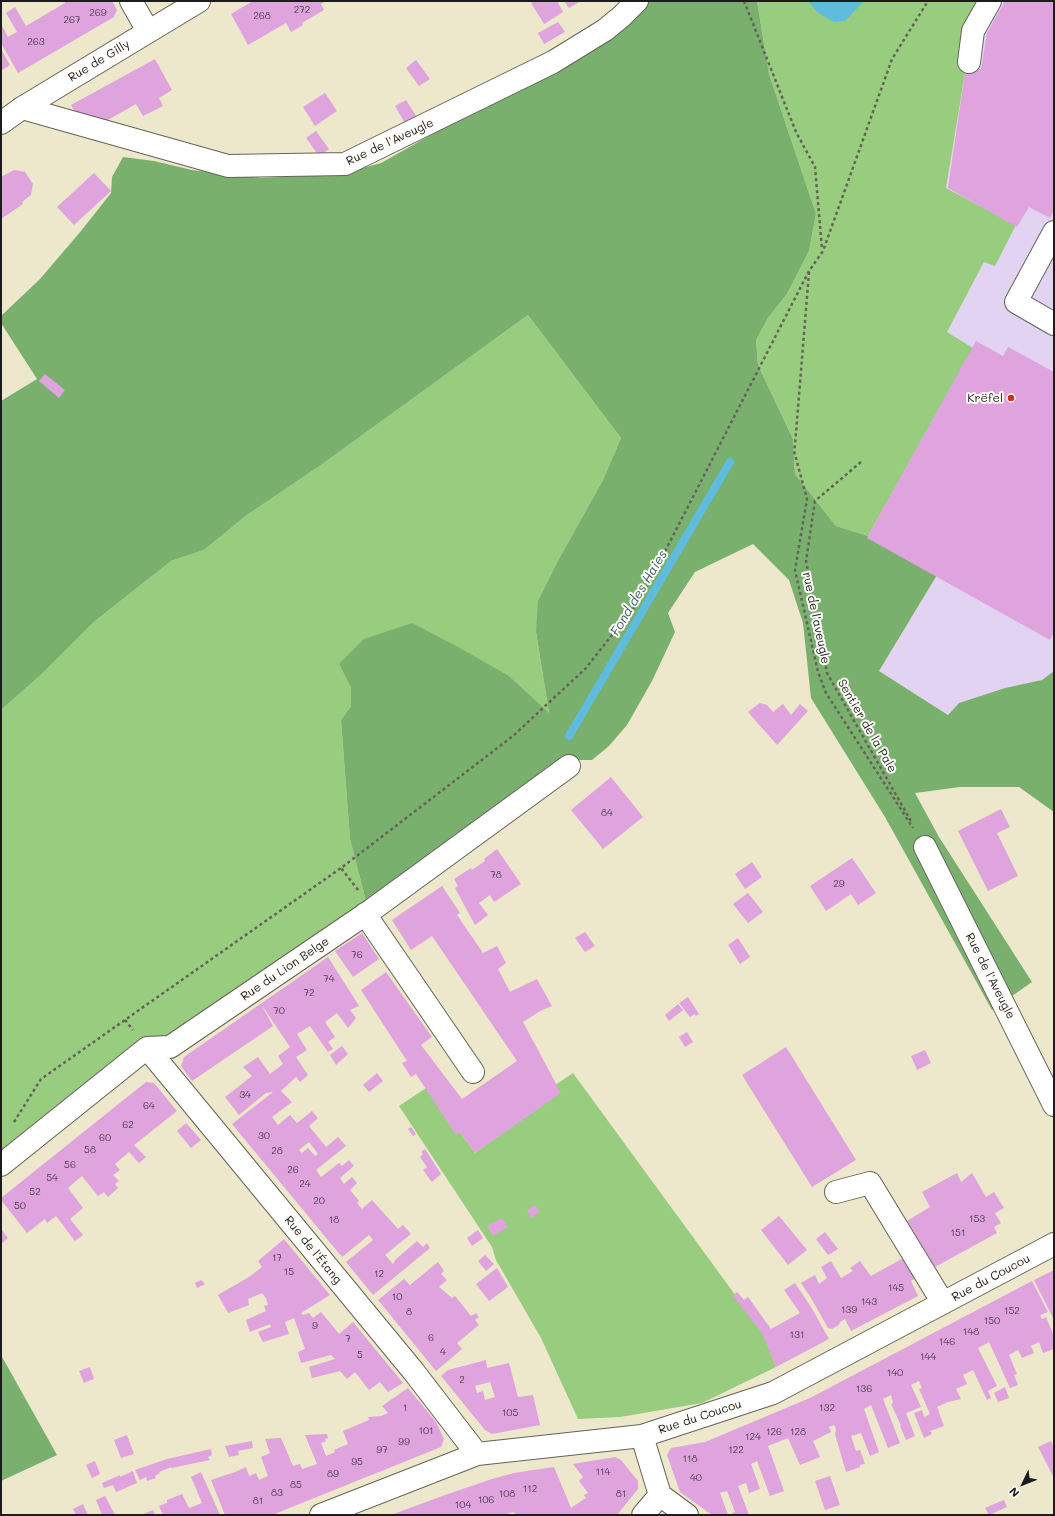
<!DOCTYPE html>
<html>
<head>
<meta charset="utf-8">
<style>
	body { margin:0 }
	#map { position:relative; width:1055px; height:1516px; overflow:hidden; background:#ede7cb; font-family:Mali,sans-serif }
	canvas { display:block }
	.frame { position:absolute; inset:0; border:2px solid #1c1c1c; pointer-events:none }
	.north { position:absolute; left:1003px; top:1464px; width:40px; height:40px; -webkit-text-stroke:3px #fdfcf7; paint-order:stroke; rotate:227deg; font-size:11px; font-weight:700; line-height:16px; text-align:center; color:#1c1c1c }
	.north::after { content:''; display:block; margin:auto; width:14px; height:18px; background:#1c1c1c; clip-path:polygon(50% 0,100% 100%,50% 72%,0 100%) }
</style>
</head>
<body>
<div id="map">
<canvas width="1055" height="1516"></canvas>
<div class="frame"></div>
<div class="north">N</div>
</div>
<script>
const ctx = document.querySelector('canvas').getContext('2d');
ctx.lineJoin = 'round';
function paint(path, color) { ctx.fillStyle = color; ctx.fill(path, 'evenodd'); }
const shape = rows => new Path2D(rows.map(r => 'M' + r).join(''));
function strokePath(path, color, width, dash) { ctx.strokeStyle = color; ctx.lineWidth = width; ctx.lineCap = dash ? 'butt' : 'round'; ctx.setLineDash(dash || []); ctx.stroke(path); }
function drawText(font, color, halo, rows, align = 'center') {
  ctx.font = font + ' Mali,sans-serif'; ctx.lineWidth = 4; ctx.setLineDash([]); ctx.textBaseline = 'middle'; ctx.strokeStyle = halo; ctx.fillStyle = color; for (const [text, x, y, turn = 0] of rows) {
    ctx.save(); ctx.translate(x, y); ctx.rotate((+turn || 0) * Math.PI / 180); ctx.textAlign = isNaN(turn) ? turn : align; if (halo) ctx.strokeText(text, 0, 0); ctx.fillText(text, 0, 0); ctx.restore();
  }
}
const built = shape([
	[987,1,1054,1,1054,671,1042,680,1005,688,959,703,948,715,879,671,937,575,868,536,973,348,947,332,984,261,995,265,1016,225,946,188,966,67]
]);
const green = shape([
	[757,1,987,1,966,67,946,188,1016,225,995,266,984,262,947,332,973,348,868,536,836,526,795,474,793,439,758,365,756,340,768,318,787,294,809,251,816,214,769,74],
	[528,315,621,438,603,480,560,557,536,632,549,714,509,676,339,664,351,688,351,706,341,720,350,839,367,905,1,1155,1,710,44,672,95,621,171,561,204,550,247,515,321,465],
	[573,1073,763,1333,776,1367,702,1403,620,1417,578,1419,541,1338,496,1260,492,1247,399,1106,426,1088,456,1134,460,1132,475,1153,544,1104,539,1096]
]);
const forest = shape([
	[648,1,757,1,769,74,816,214,809,251,787,294,768,318,756,340,758,365,793,439,795,474,836,526,868,536,937,575,879,671,948,715,959,703,1005,688,1042,680,1054,671,1054,812,1019,787,960,787,915,793,939,837,1032,982,992,1010,885,817,811,698,803,623,789,580,753,544,695,572,668,613,675,632,652,681,627,725,609,746,592,760,562,760,367,905,350,839,341,720,351,706,351,688,339,664,364,639,412,623,458,647,509,676,549,713,536,632,538,601,560,557,603,480,621,438,528,315,321,465,247,515,204,550,171,561,95,621,44,672,1,710,1,401,37,379,1,323,1,316,40,279,81,231,111,193,112,177,123,157,154,161,192,170,261,178,340,174,381,163,495,99,624,21],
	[1,1355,57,1455,1,1481]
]);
const water = shape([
	[808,1,864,1,845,21,834,22,817,12]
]);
const stream = shape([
	[569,736,730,462]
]);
const building = shape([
	[64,1,112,1,117,10,114,17,18,73,1,43,1,24,8,37,17,32,6,13,15,7,26,26,65,3],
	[253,1,326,1,321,4,324,10,302,23,303,25,291,32,286,23,248,45,231,14],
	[535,1,557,1,563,12,544,24,531,3],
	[564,1,581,1,569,8],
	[1005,1,1054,1,1054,210,1050,218,1029,207,1017,227,948,188,966,66,981,69,987,33],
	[558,22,565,32,544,44,538,33],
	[1,49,10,65,1,71],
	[155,59,172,90,159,98,163,106,143,116,136,104,99,125,77,116,71,105],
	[416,60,430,79,419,86,406,68],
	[325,93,337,111,315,126,303,107],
	[406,100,418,119,406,125,395,106],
	[316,131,329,149,319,156,306,138],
	[14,170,25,172,33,184,31,195,22,202,23,204,1,219,1,177],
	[94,173,111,191,74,225,57,207],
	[976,341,1003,356,1008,347,1054,372,1054,632,1050,640,867,538],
	[45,374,65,390,59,398,39,381],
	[760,703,767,705,773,712,783,704,791,715,800,704,808,711,777,745,748,712],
	[611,777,643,817,603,849,571,810],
	[1001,809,1010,827,997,833,1018,876,988,891,958,831],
	[497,849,521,884,494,902,490,895,479,903,488,915,475,925,455,888,458,886,454,879,471,868,472,870,485,861,484,859],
	[852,858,876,893,858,905,851,894,826,911,810,886],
	[752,862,762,877,745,889,735,874],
	[442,886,460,913,457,915,483,953,497,946,506,963,498,969,510,992,537,979,552,1006,540,1011,523,1022,561,1093,475,1153,460,1132,456,1135,416,1074,411,1077,402,1063,407,1061,361,990,386,972,432,1037,421,1045,462,1099,517,1061,432,936,411,950,392,920],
	[748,893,763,912,748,923,733,904],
	[585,932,595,946,585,952,575,938],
	[362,933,379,959,353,977,335,951],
	[738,938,750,957,740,964,728,945],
	[328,957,359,1006,350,1010,356,1018,348,1028,337,1013,325,1022,335,1037,328,1042,333,1049,328,1052,310,1026,297,1034,307,1050,296,1057,308,1075,300,1082,296,1077,281,1091,292,1102,272,1117,278,1125,290,1115,297,1123,312,1111,318,1118,309,1126,326,1147,338,1137,346,1146,316,1170,321,1177,334,1167,339,1163,342,1166,349,1160,354,1166,340,1178,344,1184,352,1177,357,1183,350,1190,359,1201,357,1203,362,1209,372,1200,398,1229,403,1225,411,1234,385,1255,393,1264,396,1259,417,1241,423,1247,427,1243,430,1248,373,1295,346,1262,373,1240,369,1235,342,1257,232,1124,273,1092,266,1093,239,1115,225,1097,252,1076,243,1067,258,1057,270,1074,283,1064,278,1056,290,1047,261,1004,273,1026,192,1081,181,1066,184,1057],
	[309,1142,318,1154,315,1156,308,1148,302,1153,299,1150],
	[688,997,699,1014,696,1016,695,1014,690,1017,679,1003],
	[678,1004,683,1010,669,1021,665,1015],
	[687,1032,693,1042,685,1047,679,1037],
	[342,1046,348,1054,336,1065,330,1055],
	[786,1047,856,1160,812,1187,742,1075],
	[925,1050,931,1063,917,1070,911,1056],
	[377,1073,383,1081,369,1092,363,1085],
	[146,1082,154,1083,177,1111,134,1145,146,1157,139,1163,129,1152,115,1164,120,1170,113,1175,119,1181,115,1184,118,1188,108,1197,104,1192,98,1196,82,1176,68,1188,83,1208,70,1219,83,1235,75,1241,56,1216,47,1223,45,1219,27,1233,1,1200,1,1198],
	[186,1123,201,1140,191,1148,177,1131],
	[411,1127,416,1134,413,1136,408,1129],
	[425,1149,441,1174,432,1182,423,1170,427,1167,420,1157,423,1154,421,1152],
	[957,1173,961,1182,972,1173,986,1197,994,1192,1004,1208,995,1213,1001,1223,994,1227,997,1233,935,1267,907,1221,930,1207,922,1192],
	[535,1205,540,1212,531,1218,527,1210],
	[779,1216,807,1250,788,1265,761,1230],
	[502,1218,508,1227,493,1236,487,1226],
	[1,1229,8,1238,1,1244],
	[478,1230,483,1238,472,1246,467,1238],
	[825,1232,838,1249,828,1255,816,1239],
	[284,1239,330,1295,301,1313,303,1315,309,1313,313,1318,321,1312,339,1334,353,1322,403,1383,388,1392,380,1382,369,1390,355,1372,347,1379,340,1371,312,1378,309,1367,335,1359,331,1355,301,1363,298,1352,305,1349,294,1318,285,1322,289,1334,263,1342,258,1332,271,1327,270,1324,250,1332,246,1320,266,1311,264,1306,268,1305,266,1298,262,1293,248,1299,249,1305,228,1313,218,1295,249,1277,262,1267,258,1261],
	[485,1255,494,1264,486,1271,478,1261],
	[909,1255,920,1275,911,1281,918,1296,851,1331,845,1319,840,1322,839,1325,832,1329,828,1328,811,1298,801,1283,815,1275,819,1284,827,1278,821,1267,831,1261,841,1278,853,1271,850,1268,860,1261,871,1276],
	[438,1262,444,1271,441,1274,447,1280,439,1287,452,1298,455,1296,471,1316,476,1313,479,1317,475,1320,479,1325,457,1343,462,1349,436,1371,378,1300,404,1279,410,1285],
	[497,1268,508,1287,489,1301,476,1284],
	[1054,1270,1054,1320,1034,1280],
	[201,1280,205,1284,197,1288,195,1283],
	[1032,1281,1048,1312,1040,1315,1042,1319,1046,1317,1054,1336,1054,1349,1043,1353,1039,1342,1031,1346,1034,1353,1022,1358,1018,1350,1009,1355,1017,1374,1014,1375,1018,1385,1010,1388,989,1342,978,1348,997,1386,988,1391,991,1398,987,1400,973,1370,963,1375,967,1384,956,1389,961,1399,948,1402,937,1407,944,1426,930,1431,932,1434,924,1438,914,1413,922,1410,924,1417,930,1414,919,1389,922,1388,919,1381,911,1385,921,1407,906,1413,915,1436,906,1440,900,1426,901,1426,899,1421,891,1404,893,1403,891,1395,883,1399,900,1443,888,1448,871,1405,864,1409,879,1452,870,1456,861,1433,851,1436,856,1451,860,1450,865,1464,860,1465,860,1467,846,1472,835,1434,836,1429,834,1425,829,1427,831,1432,813,1441,820,1457,800,1465,788,1438,768,1446,784,1491,770,1496,757,1461,751,1464,760,1489,749,1493,746,1483,738,1486,749,1515,733,1515,732,1513,735,1512,727,1491,720,1493,728,1515,712,1515,680,1492,667,1455,671,1448,705,1442,810,1398],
	[795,1283,811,1307,829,1339,776,1367,762,1333,733,1296,737,1292,744,1300,748,1297,771,1329,800,1313,784,1290],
	[486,1360,487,1368,509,1363,518,1397,533,1395,540,1425,492,1434,485,1430,441,1376,448,1370],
	[490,1382,495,1397,485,1400,483,1391,477,1393,475,1386],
	[90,1367,94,1379,84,1383,79,1371],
	[1005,1387,1009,1398,998,1402,994,1393],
	[408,1388,436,1422,444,1439,441,1447,272,1515,225,1515,211,1480,235,1472,240,1487,235,1472,246,1467,249,1476,256,1473,259,1480,268,1476,261,1457,270,1453,265,1439,281,1438,293,1466,300,1464,302,1469,317,1464,305,1435,327,1434,328,1438,325,1439,326,1441,321,1443,326,1456,335,1452,334,1450,348,1444,343,1431,369,1420,368,1417,381,1416,388,1413,382,1406],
	[127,1435,134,1454,121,1458,114,1440],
	[252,1441,253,1448,238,1451,239,1455,229,1457,225,1446],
	[1051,1441,1054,1447,1054,1478,1038,1447],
	[211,1449,212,1455,208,1457,210,1460,171,1468,171,1467,159,1472,160,1473,155,1476,156,1478,147,1481,146,1477,140,1480,135,1470,167,1459],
	[615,1457,621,1460,638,1481,638,1489,617,1515,515,1515,514,1512,502,1515,391,1515,445,1495,492,1479,514,1473,554,1467,571,1508,586,1498,584,1495,588,1493,579,1481,583,1477,573,1464],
	[95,1461,100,1474,92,1478,86,1465],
	[133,1471,137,1483,116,1492,113,1485,104,1488,102,1483,120,1475,120,1477],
	[201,1472,220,1515,163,1515,159,1506,167,1503,167,1500,182,1494,189,1508,202,1503,191,1477],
	[830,1476,840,1505,825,1510,815,1481],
	[105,1496,115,1515,102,1515,96,1500],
	[1004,1500,1007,1507,989,1515,985,1508],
	[83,1504,88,1515,76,1515,73,1509],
	[153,1510,155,1515,141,1515]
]);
const path = shape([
	[744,1,796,132,815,167,822,249],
	[809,272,795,445,794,451,807,499,795,570,818,672,826,693,913,828],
	[861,462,815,501,806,561,827,673,912,823],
	[358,890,341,868,513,736,585,669,640,600,809,271,823,251,892,59,928,1],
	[125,1020,133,1030],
	[14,1122,41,1079,341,868]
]);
const minor = shape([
	[131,1,148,31],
	[969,62,973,31,990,1],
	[22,108,228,166,345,164,553,62,605,30,622,16,637,1],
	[1054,232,1016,302,1054,324],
	[925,847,1054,1105],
	[365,914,473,1072],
	[147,1048,414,1372,477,1454],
	[1,1165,147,1048,170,1047,373,909,569,766],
	[836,1192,870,1183,943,1303],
	[642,1436,660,1495,687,1515],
	[321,1515,477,1454,642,1436,773,1393,1054,1244],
	[643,1515,660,1495]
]);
const major = shape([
	[1,123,22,108,199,1]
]);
const markers = [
	[1011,398,4,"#c8321e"]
];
const numberNames = [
	["272",302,10],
	["269",98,13],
	["268",262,16],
	["267",72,20],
	["263",36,42],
	["84",607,813],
	["78",496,875],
	["29",839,884],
	["76",357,955],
	["74",329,979],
	["72",309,993],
	["70",279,1011],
	["34",245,1095],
	["64",149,1106],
	["62",128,1125],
	["30",264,1136],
	["60",105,1138],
	["58",90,1150],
	["28",277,1151],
	["56",70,1165],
	["26",293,1170],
	["54",52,1178],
	["24",305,1184],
	["52",35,1192],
	["20",319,1201],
	["50",20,1206],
	["153",977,1219],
	["18",334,1220],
	["151",958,1233],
	["17",277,1258],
	["15",289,1272],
	["12",379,1274],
	["145",896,1288],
	["10",397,1297],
	["143",869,1302],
	["139",849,1310],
	["152",1012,1311],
	["8",409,1312],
	["150",992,1321],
	["9",315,1326],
	["148",971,1332],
	["131",797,1335],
	["6",431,1338],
	["7",348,1339],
	["146",947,1342],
	["4",443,1352],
	["5",360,1355],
	["144",928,1357],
	["140",895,1373],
	["2",462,1380],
	["136",864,1389],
	["1",405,1408],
	["132",827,1408],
	["105",510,1413],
	["101",426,1431],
	["126",774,1432],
	["128",798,1432],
	["124",753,1437],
	["99",404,1442],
	["97",382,1450],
	["122",736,1450],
	["118",690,1459],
	["95",357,1462],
	["114",603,1472],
	["89",333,1474],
	["40",696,1478],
	["85",296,1485],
	["112",530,1489],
	["83",277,1493],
	["108",507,1494],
	["81",621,1494],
	["106",486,1500],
	["81",258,1501],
	["104",463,1505]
];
const streetNames = [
	["Rue de Gilly",99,61,-31],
	["Rue de l'Aveugle",390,142,-25],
	["rue de l'aveugle",816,618,78],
	["Sentier de la Pale",867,726,60],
	["Rue du Lion Belge",285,969,-34],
	["Rue de l'Aveugle",990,976,63],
	["Rue de l'Étang",313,1250,51],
	["Rue du Coucou",991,1278,-28],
	["Rue du Coucou",700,1417,-18]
];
const poiNames = [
	["Krëfel",1003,398]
];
const waterNames = [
	["Fond des Haies",639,593,-59]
];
paint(built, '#e3d3f3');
paint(green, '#98cc7e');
paint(forest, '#7ab06d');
paint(water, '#60bcde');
strokePath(stream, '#60bcde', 8);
paint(building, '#dfa3de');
strokePath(minor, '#656359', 24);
strokePath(major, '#656359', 24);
strokePath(path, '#656359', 2.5, [3, 3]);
strokePath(minor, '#fff', 22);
strokePath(major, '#fff', 22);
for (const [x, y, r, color] of markers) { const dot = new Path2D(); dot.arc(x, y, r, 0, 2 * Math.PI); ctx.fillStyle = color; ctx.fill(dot); strokePath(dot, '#fdfcf7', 1.5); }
drawText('10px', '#4d3e4c', null, numberNames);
drawText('12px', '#1c1c1c', '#fdfcf7', streetNames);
drawText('12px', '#1c1c1c', '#fdfcf7', poiNames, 'right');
drawText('italic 13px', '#375c6a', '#fdfcf7', waterNames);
</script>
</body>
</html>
